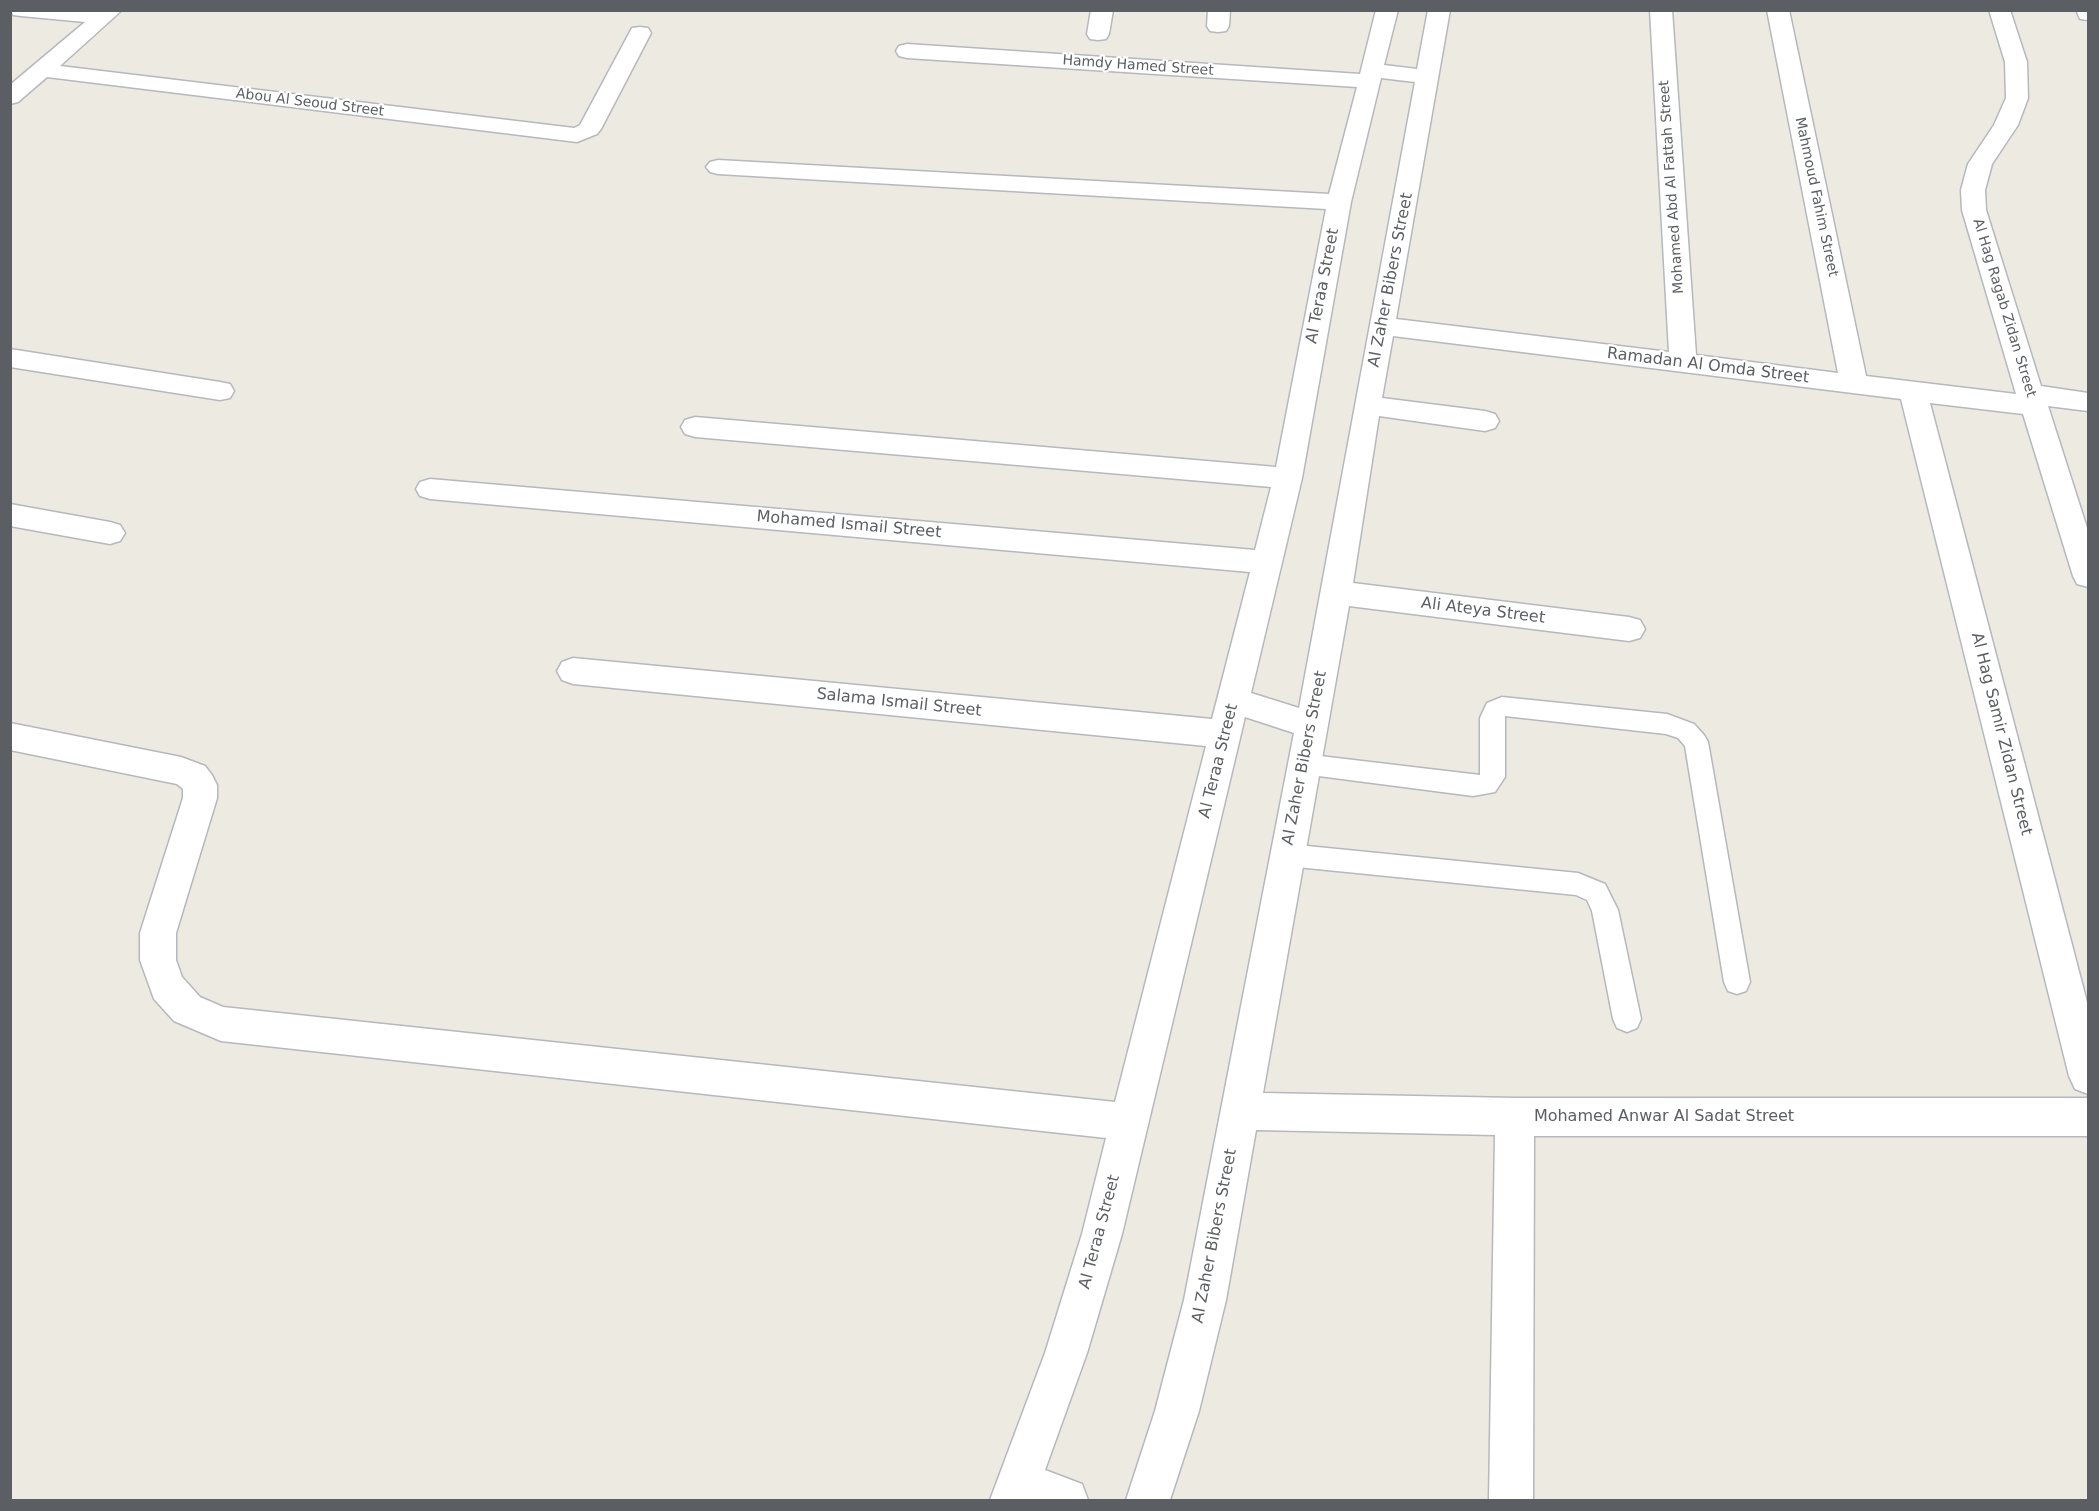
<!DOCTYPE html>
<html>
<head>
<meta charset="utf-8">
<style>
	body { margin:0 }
	#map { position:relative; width:2099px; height:1511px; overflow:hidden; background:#edeae2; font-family:"DejaVu Sans",sans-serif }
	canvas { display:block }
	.frame { position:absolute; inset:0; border:12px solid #5b5e63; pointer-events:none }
</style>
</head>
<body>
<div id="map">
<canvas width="2099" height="1511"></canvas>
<div class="frame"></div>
</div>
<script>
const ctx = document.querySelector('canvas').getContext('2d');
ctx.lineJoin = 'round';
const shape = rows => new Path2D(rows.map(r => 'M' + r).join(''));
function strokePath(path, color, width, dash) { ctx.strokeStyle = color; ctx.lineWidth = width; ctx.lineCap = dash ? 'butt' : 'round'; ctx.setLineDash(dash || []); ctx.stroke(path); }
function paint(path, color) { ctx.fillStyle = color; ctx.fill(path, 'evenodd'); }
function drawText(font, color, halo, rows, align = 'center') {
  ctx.font = font + ' "DejaVu Sans",sans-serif'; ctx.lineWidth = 4.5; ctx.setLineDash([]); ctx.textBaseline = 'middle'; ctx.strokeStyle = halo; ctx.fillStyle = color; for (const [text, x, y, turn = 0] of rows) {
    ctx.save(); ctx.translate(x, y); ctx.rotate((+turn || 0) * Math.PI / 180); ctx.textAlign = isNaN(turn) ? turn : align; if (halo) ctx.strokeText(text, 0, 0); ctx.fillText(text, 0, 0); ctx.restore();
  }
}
const lane = shape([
	[1502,697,1667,714,1694,724,1704,735,1708,742,1750,982,1746,991,1737,994,1728,991,1724,982,1685,746,1678,738,1666,734,1505,716,1505,777,1495,792,1473,796,1303,774,1294,771,1291,764,1294,757,1303,754,1480,775,1480,718,1487,703,1502,697],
	[1287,844,1578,873,1605,884,1618,910,1641,1019,1637,1028,1627,1032,1617,1028,1613,1019,1592,911,1587,900,1576,895,1287,866,1278,863,1274,855,1278,847,1287,844]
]);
const street = shape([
	[11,10,122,10,60,66,574,128,580,125,632,28,640,27,648,28,651,33,601,129,597,134,577,142,47,77,18,102,10,104,10,85,85,22,21,16,13,15,11,10],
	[1091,10,1113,10,1109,34,1106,39,1098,40,1090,39,1087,34,1091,10],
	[1208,10,1230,10,1229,26,1226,31,1218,32,1210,31,1207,26,1208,10],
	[1376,10,1398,10,1384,65,1417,69,1428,10,1450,10,1396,319,1669,352,1650,10,1672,10,1696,355,1838,373,1767,10,1789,10,1866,376,2016,394,1962,210,1961,190,1968,164,1994,125,2006,98,2005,62,1989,10,2010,10,2027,62,2028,98,2018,125,1992,164,1985,190,1986,210,2041,386,2088,393,2088,411,2048,406,2088,531,2088,587,2077,584,2073,576,2023,414,1930,403,2088,1006,2088,1094,2075,1089,2069,1076,1901,399,1393,336,1382,398,1485,411,1495,414,1499,421,1495,428,1485,431,1379,416,1353,583,1629,617,1640,620,1645,629,1640,638,1629,641,1349,606,1263,1093,1515,1098,2088,1098,2088,1136,1534,1136,1533,1500,1489,1500,1495,1135,1256,1130,1226,1300,1199,1411,1170,1500,1126,1500,1155,1411,1184,1300,1294,733,1245,717,1122,1234,1087,1353,1045,1470,1082,1484,1088,1500,990,1500,1045,1353,1082,1234,1106,1138,221,1041,174,1021,154,999,140,960,140,933,183,798,183,789,177,784,10,750,10,723,181,757,205,766,212,775,217,785,217,798,176,933,176,960,182,977,200,997,223,1007,1115,1102,1206,746,573,684,562,680,557,671,562,662,573,658,1212,719,1250,572,430,499,420,496,416,489,420,482,430,479,1255,550,1271,487,695,437,685,434,681,427,685,420,695,417,1276,467,1326,209,718,174,710,172,706,167,710,162,718,160,1329,194,1357,87,907,58,899,56,896,51,899,46,907,44,1360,74,1376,10],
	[1381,78,1415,82,1299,708,1251,693,1302,478,1351,202,1381,78],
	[2076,10,2088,10,2088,20,2080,19,2076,10],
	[10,349,220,382,230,384,234,391,230,398,220,400,10,367,10,349],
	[10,504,110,522,120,525,125,533,120,541,110,544,10,526,10,504]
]);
const farStreetnames = [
	["Hamdy Hamed Street",1138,66,4],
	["Abou Al Seoud Street",310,103,7],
	["Mohamed Abd Al Fattah Street",1672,187,-94],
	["Mahmoud Fahim Street",1816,197,78],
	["Al Hag Ragab Zidan Street",2004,308,73]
];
const streetNames = [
	["Al Zaher Bibers Street",1391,280,-79],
	["Al Teraa Street",1323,286,-79],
	["Ramadan Al Omda Street",1708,366,7],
	["Mohamed Ismail Street",849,525,5],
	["Ali Ateya Street",1483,611,7],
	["Salama Ismail Street",899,703,6],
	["Al Hag Samir Zidan Street",2001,734,76],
	["Al Zaher Bibers Street",1305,758,-79],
	["Al Teraa Street",1219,761,-76],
	["Mohamed Anwar Al Sadat Street",1664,1117],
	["Al Teraa Street",1100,1232,-75],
	["Al Zaher Bibers Street",1215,1236,-79]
];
strokePath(lane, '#b5b8bc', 3);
strokePath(street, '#b5b8bc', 3);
paint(lane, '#fff');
paint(street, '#fff');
drawText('14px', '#5b5e63', '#fff', farStreetnames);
drawText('16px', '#5b5e63', '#fff', streetNames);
</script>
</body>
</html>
